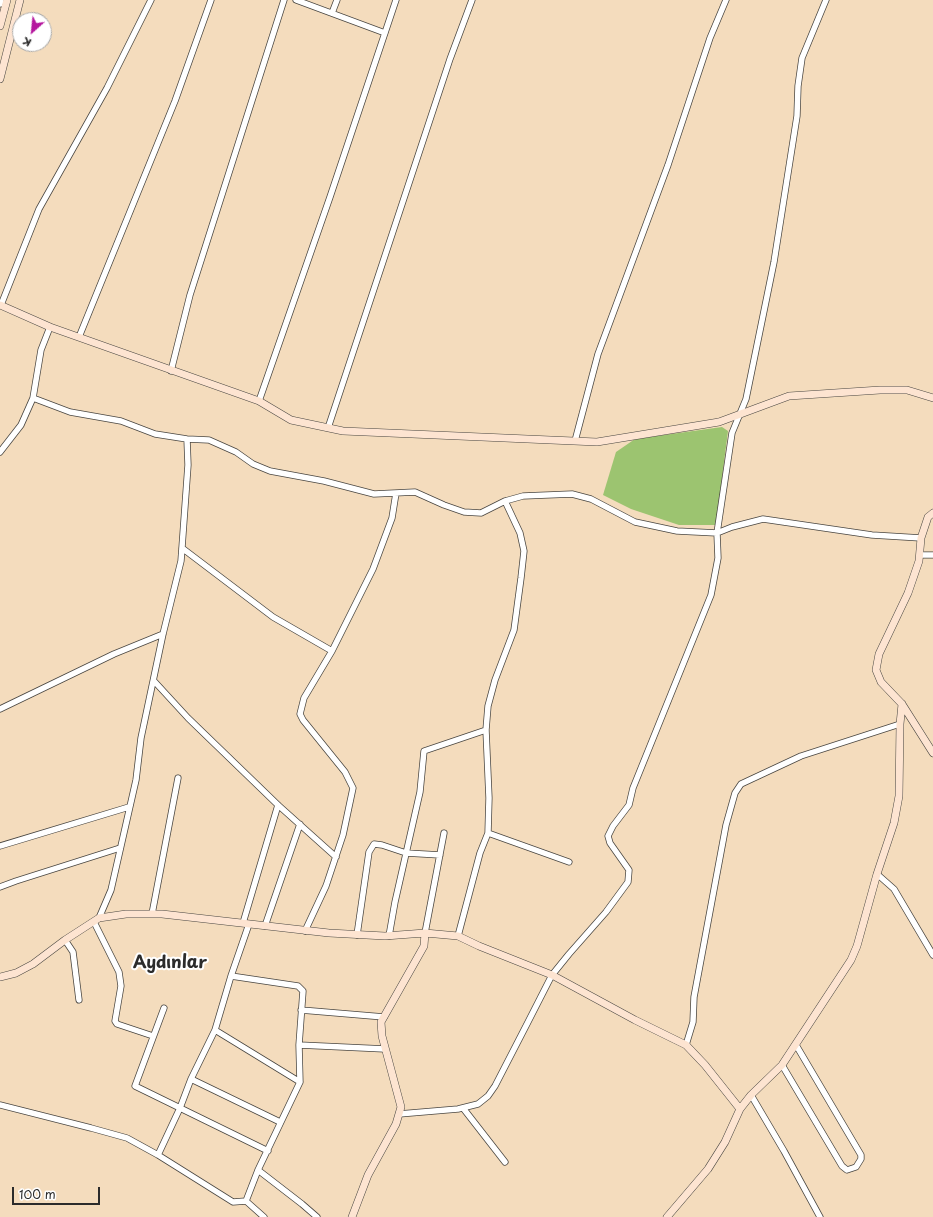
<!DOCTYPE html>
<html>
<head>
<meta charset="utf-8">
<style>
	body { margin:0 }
	#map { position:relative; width:933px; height:1217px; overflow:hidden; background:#f4dcbd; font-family:"Playpen Sans",sans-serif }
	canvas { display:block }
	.north { position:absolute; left:12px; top:12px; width:40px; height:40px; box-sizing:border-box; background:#fff; border:1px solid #aaa; border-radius:50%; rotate:207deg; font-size:11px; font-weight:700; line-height:16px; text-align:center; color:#2b2b2b }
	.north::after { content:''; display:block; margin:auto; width:14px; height:18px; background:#b5179e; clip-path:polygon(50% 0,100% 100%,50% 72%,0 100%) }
	.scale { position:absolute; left:12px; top:1187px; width:88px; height:18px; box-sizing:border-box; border:2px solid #2b2b2b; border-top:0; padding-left:5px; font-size:12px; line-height:14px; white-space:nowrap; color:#2b2b2b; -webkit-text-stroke:3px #fff; paint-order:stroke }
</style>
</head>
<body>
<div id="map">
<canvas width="933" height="1217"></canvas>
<div class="north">K</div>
<div class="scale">100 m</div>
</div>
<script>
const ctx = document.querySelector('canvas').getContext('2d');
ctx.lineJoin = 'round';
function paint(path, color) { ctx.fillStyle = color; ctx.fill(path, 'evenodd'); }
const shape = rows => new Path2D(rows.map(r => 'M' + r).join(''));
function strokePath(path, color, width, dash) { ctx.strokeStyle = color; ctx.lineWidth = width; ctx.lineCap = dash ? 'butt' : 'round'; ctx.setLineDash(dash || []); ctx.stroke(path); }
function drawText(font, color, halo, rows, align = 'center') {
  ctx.font = font + ' "Playpen Sans",sans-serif'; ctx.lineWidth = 4; ctx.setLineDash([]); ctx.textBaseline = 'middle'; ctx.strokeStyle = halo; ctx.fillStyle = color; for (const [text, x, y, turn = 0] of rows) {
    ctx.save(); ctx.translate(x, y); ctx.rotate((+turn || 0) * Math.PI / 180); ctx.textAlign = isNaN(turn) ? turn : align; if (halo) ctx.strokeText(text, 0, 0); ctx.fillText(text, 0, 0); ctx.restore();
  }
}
const green = shape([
	[722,427,728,431,716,525,679,525,631,509,603,495,616,452,635,439]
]);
const street = shape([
	[296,0,385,33],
	[0,4,1,0],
	[332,13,337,0],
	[1,305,39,209,107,88,151,0],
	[79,337,175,101,211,0],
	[171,371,190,295,284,0],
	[33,398,70,412,121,421,155,434,187,439,209,440,236,452,253,464,270,471,324,481,374,494,415,492,444,505,464,512,481,513,505,501,523,496,572,494,591,499,635,522,677,531,717,533,732,527,763,519,872,535,921,538],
	[259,401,330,197,396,0],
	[328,428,450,59,472,0],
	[575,441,598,354,668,165,710,38,726,0],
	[0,452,21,425,33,398,41,350,50,327],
	[182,548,273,617,332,651],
	[920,555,933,555],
	[154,681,188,718,278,805,336,857],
	[0,709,114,654,163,634],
	[488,833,569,862],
	[0,846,129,807],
	[877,874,894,889,933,955],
	[0,887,16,881,120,848],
	[152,914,178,778],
	[99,918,111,890,136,780,141,738,163,634,181,561,188,465,187,439],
	[94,922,119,972,121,986,115,1021,117,1024,153,1036],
	[243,923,278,805],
	[249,924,231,976,215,1030,191,1079,180,1108,158,1155,233,1202,246,1201,264,1217],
	[265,926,300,824],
	[305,931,326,886,343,835,353,788,345,772,303,720,300,714,304,698,332,651,373,569,392,518,396,493],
	[425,933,444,833],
	[357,935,369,852,374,844,382,845,406,853,440,855],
	[389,936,395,902,420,792,424,751,486,730],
	[458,936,480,853,488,833,489,798,486,730,488,706,495,680,514,630,521,578,524,551,520,533,505,501],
	[65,940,73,952,79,1000],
	[231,976,298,986,303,991,299,1045,300,1082],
	[164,1008,135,1086,268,1151],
	[301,1010,384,1017],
	[215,1030,300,1082,258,1170,246,1201],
	[299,1045,385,1049],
	[686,1045,693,1022,694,997,726,825,735,793,741,784,801,756,900,724],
	[782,1065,842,1166,847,1170,856,1167,861,1159,861,1155,796,1045],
	[191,1079,280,1122],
	[751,1095,784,1151,820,1217],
	[0,1105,91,1128,127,1138,158,1155],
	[463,1108,505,1162],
	[399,1114,458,1109,478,1104,488,1096,495,1086,528,1022,552,975,569,954,606,912,628,882,629,870,610,843,608,836,613,826,629,805,633,788,711,595,718,558,717,533,732,433,746,399,774,262,797,116,798,86,802,58,826,0],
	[258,1170,302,1204,317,1217]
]);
const secondary = shape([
	[0,26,7,0],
	[0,79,20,0],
	[0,305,50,327,259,401,291,420,343,431,597,442,719,422,789,396,880,390,907,390,933,398],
	[933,513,928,517,921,538,919,561,908,593,879,654,876,670,881,682,902,704,933,753],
	[0,977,16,973,33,964,65,940,99,918,126,914,162,914,329,933,385,936,425,933,458,936,479,946,552,975,635,1020,686,1045,705,1065,740,1109],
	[352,1217,368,1175,396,1124,401,1107,382,1036,381,1022,424,946,425,933],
	[667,1217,708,1169,725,1142,740,1109,751,1095,782,1065,851,960,857,946,877,874,894,823,899,796,900,724,902,704]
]);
const districtNames = [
	["Aydınlar",170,963]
];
paint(green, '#9cc470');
strokePath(street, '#494641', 7);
strokePath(secondary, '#494641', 8);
strokePath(street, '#fff', 5.5);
strokePath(secondary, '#fde4d1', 7);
drawText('bold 17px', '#2b2b2b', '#fff', districtNames);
</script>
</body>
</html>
